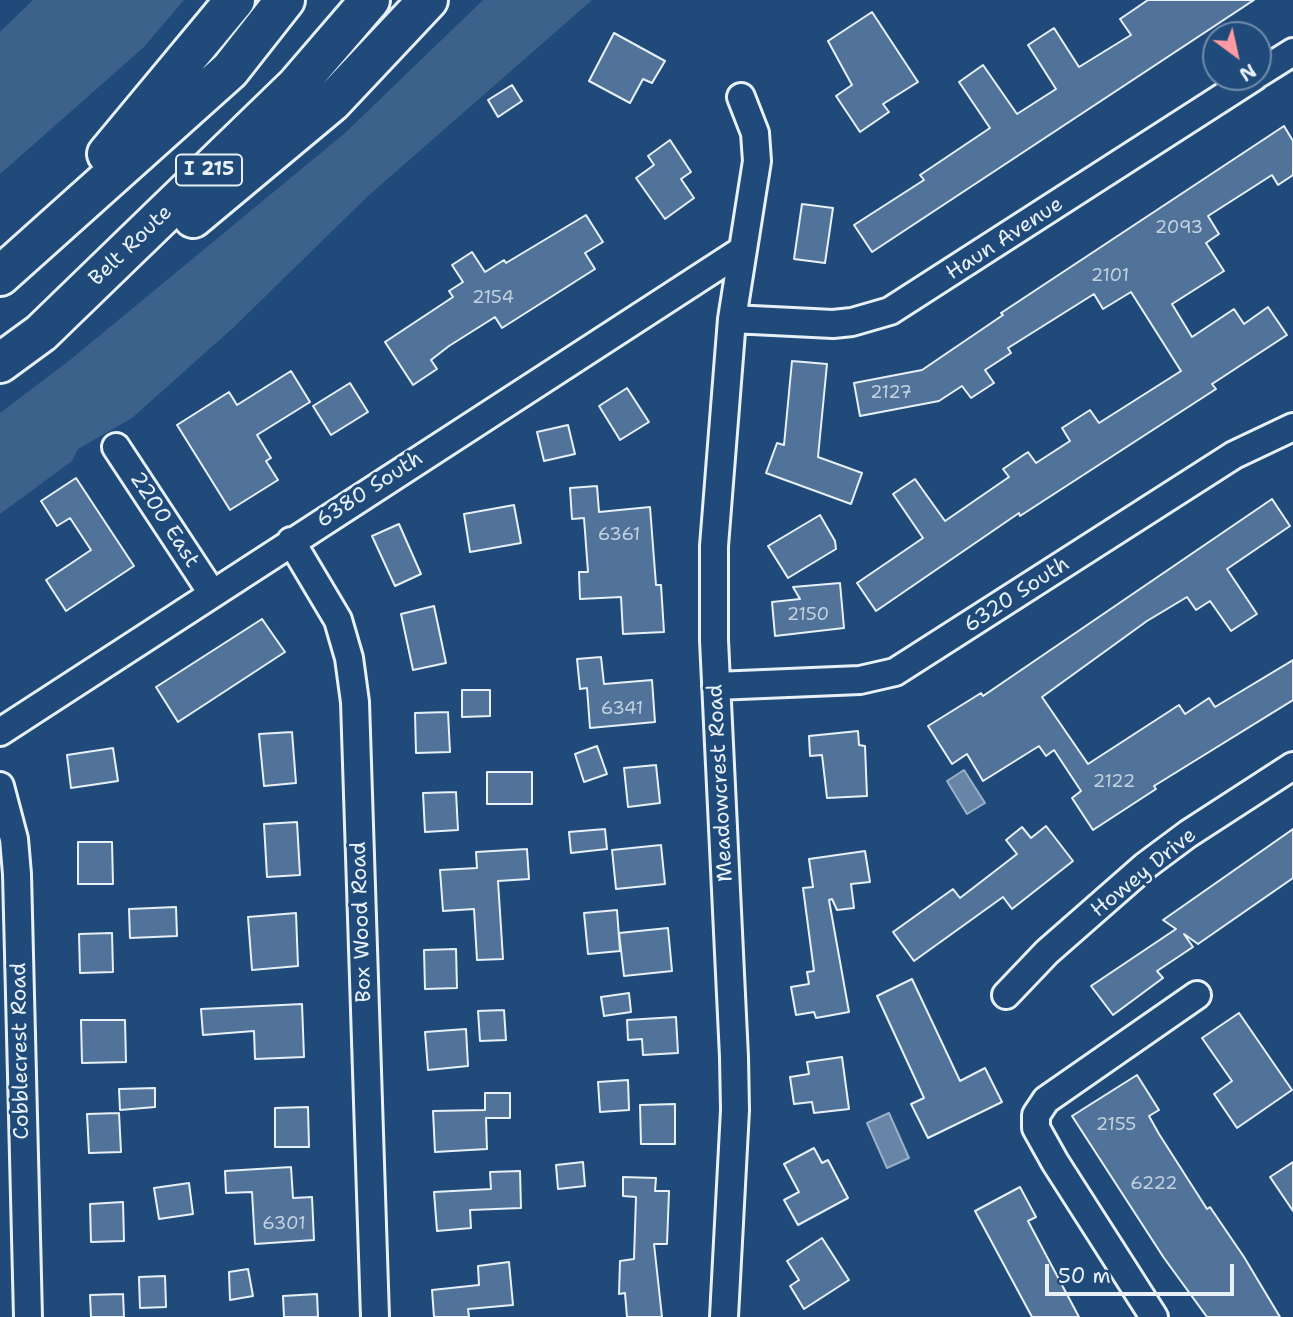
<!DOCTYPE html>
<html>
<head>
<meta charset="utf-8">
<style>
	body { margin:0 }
	#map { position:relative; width:1293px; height:1317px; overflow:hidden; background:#1f4a7a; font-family:"Shantell Sans",sans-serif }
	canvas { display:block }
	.north { position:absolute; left:1202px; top:21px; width:70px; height:70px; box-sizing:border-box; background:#1f4a7a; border:2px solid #6f8dac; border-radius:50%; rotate:147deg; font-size:19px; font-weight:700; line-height:28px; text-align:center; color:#e8f1f8 }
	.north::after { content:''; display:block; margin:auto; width:24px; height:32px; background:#ff9aa2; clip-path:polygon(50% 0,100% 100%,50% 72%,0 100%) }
	.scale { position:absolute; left:1045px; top:1264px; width:189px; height:32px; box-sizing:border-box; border:4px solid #e8f1f8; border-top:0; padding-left:9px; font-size:21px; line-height:24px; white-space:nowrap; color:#e8f1f8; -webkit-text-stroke:5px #1f4a7a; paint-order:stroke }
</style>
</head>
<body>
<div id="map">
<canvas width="1293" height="1317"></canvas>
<div class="north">N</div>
<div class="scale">50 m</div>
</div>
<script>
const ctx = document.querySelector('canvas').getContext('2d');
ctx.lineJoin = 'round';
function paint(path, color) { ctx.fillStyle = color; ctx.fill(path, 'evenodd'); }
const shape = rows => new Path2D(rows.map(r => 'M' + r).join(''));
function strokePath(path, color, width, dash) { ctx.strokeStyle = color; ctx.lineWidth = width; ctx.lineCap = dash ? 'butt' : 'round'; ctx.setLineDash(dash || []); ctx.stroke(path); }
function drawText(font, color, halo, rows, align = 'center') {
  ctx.font = font + ' "Shantell Sans",sans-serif'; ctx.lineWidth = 6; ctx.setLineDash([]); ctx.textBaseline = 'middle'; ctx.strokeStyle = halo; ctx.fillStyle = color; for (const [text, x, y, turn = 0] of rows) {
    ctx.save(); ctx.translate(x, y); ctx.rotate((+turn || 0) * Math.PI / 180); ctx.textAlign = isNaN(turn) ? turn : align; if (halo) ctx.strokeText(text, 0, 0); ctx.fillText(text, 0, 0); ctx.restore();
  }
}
const green = shape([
	[33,0,184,0,143,48,0,174,0,32],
	[483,0,592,0,368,196,234,327,132,418,78,449,72,461,0,514,0,413,70,360,345,133]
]);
const water = shape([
	[964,770,985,803,967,814,947,781,964,770],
	[889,1113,909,1158,887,1168,867,1123,889,1113]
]);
const building = shape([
	[1148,0,1254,0,872,252,854,225,924,180,920,175,990,128,959,82,983,65,1017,114,1056,89,1028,45,1054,28,1079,67,1131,35,1120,19,1148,0],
	[872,12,918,82,883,104,889,112,860,132,836,96,852,85,828,41,872,12],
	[614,33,665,61,652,83,643,79,630,103,589,81,614,33],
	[512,85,522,101,498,117,488,100,512,85],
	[1284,126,1293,141,1293,175,1278,185,1272,175,1208,216,1219,234,1206,243,1224,271,1172,304,1192,337,1234,309,1244,324,1268,307,1287,335,1212,384,1216,389,1020,516,1019,513,876,611,857,583,923,538,893,494,915,479,945,521,1009,477,1003,469,1028,452,1036,463,1070,441,1062,428,1090,410,1099,423,1181,371,1131,292,1103,309,1094,294,1008,348,1011,353,985,370,994,383,971,398,962,386,939,401,860,416,854,383,922,370,1003,315,1001,313,1284,126],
	[670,140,691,172,681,179,694,198,665,219,636,178,654,165,648,156,670,140],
	[802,204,833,208,825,263,794,259,802,204],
	[586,215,603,242,585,253,595,269,502,328,495,317,449,346,431,360,437,369,413,385,385,342,453,297,449,291,463,282,452,265,472,252,485,272,504,260,506,263,586,215],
	[792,361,827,364,818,457,862,473,851,504,766,473,777,443,784,445,792,361],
	[291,371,310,402,257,435,271,458,266,461,278,480,230,510,177,425,229,392,237,405,291,371],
	[350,383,368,412,331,435,313,406,350,383],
	[627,388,649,422,620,440,599,406,627,388],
	[568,425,575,454,544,461,537,432,568,425],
	[76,478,134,566,66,611,46,580,91,550,70,518,57,526,41,501,76,478],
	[597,486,599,512,650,507,656,585,661,585,664,632,623,634,621,597,580,599,579,572,588,572,584,518,572,519,570,488,597,486],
	[1272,499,1290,526,1227,569,1257,614,1231,631,1210,601,1196,610,1187,597,1147,621,1042,697,1088,764,1179,705,1185,714,1209,698,1215,707,1293,660,1293,700,1154,786,1156,789,1093,830,1072,798,1081,791,1054,750,1046,756,1039,746,983,781,967,754,952,764,928,726,981,693,983,696,1272,499],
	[514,505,521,543,470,552,464,514,514,505],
	[820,515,835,541,836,549,788,578,768,546,820,515],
	[399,524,421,574,395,586,372,536,399,524],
	[840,583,844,628,775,636,772,602,800,599,793,587,840,583],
	[434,606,446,663,413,670,401,614,434,606],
	[262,619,285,652,178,722,156,687,262,619],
	[601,657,604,684,652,680,655,722,590,728,587,688,580,689,577,659,601,657],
	[462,690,490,690,490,716,462,717,462,690],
	[448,712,450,752,416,753,415,713,448,712],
	[858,731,859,745,865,746,867,796,827,798,822,755,810,756,809,736,858,731],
	[292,732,296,783,264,786,259,734,292,732],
	[597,746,607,774,584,782,575,754,597,746],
	[113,748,118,781,71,788,67,755,113,748],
	[656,765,660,803,628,807,624,768,656,765],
	[487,772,532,772,532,804,487,804,487,772],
	[456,792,458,830,425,832,423,793,456,792],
	[297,822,300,875,267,877,264,824,297,822],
	[1046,826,1073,861,1012,909,1003,897,914,961,893,932,953,889,960,898,1017,854,1006,840,1022,827,1031,838,1046,826],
	[605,829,607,849,571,853,569,832,605,829],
	[1293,829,1293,878,1198,944,1184,934,1193,947,1157,971,1163,978,1113,1015,1091,986,1176,929,1163,920,1293,829],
	[78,842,112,842,113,884,78,884,78,842],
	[661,845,665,884,616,889,612,850,661,845],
	[527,849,529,879,498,881,503,959,477,960,474,909,443,911,440,870,477,868,476,852,527,849],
	[865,851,870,882,851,884,854,908,837,910,832,899,829,900,849,1012,816,1018,814,1012,796,1015,791,987,809,984,807,972,814,971,803,888,813,887,809,859,865,851],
	[176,907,177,936,130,938,129,909,176,907],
	[617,910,620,951,588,954,584,913,617,910],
	[296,913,298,966,252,970,248,917,296,913],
	[668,928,672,971,624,976,619,933,668,928],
	[112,933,113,972,80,973,79,934,112,933],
	[456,949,457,988,425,989,424,950,456,949],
	[912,979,960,1081,985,1068,1002,1102,928,1138,911,1104,924,1098,877,996,912,979],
	[629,993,631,1012,604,1016,601,997,629,993],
	[302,1004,304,1057,255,1059,254,1031,203,1035,201,1009,302,1004],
	[504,1010,506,1040,480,1041,478,1011,504,1010],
	[1239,1013,1292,1090,1237,1128,1214,1094,1232,1081,1202,1038,1239,1013],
	[676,1017,678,1053,643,1055,642,1039,628,1040,627,1020,676,1017],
	[81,1020,125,1020,126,1062,82,1063,81,1020],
	[466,1029,468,1066,428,1070,425,1032,466,1029],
	[842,1057,849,1109,814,1113,812,1102,794,1104,790,1077,809,1074,807,1062,842,1057],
	[1137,1075,1159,1110,1149,1116,1159,1134,1207,1209,1210,1207,1244,1257,1280,1317,1207,1317,1164,1258,1072,1116,1137,1075],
	[628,1080,629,1110,600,1112,598,1082,628,1080],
	[155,1088,155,1107,120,1110,119,1089,155,1088],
	[485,1093,510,1093,510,1118,486,1118,487,1149,435,1152,433,1111,485,1110,485,1093],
	[675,1104,675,1144,641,1144,640,1105,675,1104],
	[308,1107,309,1147,275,1147,275,1108,308,1107],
	[119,1113,121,1152,89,1153,87,1114,119,1113],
	[814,1148,822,1163,828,1160,848,1198,798,1225,784,1200,799,1192,784,1164,814,1148],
	[583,1162,585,1186,558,1189,556,1165,583,1162],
	[1293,1162,1293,1211,1270,1177,1293,1162],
	[291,1167,293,1198,312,1197,314,1240,255,1244,252,1192,226,1193,225,1171,291,1167],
	[520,1171,521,1208,470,1210,471,1228,437,1231,434,1192,491,1189,490,1172,520,1171],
	[623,1177,656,1178,655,1191,669,1191,667,1244,654,1244,662,1317,627,1317,625,1293,619,1294,620,1261,634,1259,636,1197,623,1196,623,1177],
	[189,1183,193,1214,159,1219,154,1188,189,1183],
	[1020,1187,1036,1217,1028,1221,1079,1317,1032,1317,975,1211,1020,1187],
	[123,1202,124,1241,91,1242,90,1204,123,1202],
	[822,1238,849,1280,804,1309,790,1286,799,1280,787,1261,822,1238],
	[509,1262,513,1305,468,1309,469,1317,434,1317,432,1290,479,1285,478,1266,509,1262],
	[248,1269,253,1296,230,1300,229,1272,248,1269],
	[165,1276,166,1307,140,1308,139,1277,165,1276],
	[123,1294,124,1317,91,1317,90,1295,123,1294],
	[317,1294,318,1317,284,1317,283,1296,317,1294]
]);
const minor = shape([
	[1258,74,1293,52],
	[732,319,833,324,852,322,890,311,1254,77],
	[116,447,212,593],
	[291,541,338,620,349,658,355,702,375,1317],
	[716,686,860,680,895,672,1234,455,1293,427],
	[0,732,741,251],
	[0,786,14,839,17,874,28,1317],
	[1006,995,1047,952,1145,866,1188,834,1293,766],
	[724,1317,735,1110,734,1057,714,640,714,546,732,319,757,161,755,133,741,97],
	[1154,1317,1055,1162,1036,1128,1036,1115,1046,1100,1197,995]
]);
const highway = shape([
	[107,154,235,0],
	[193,218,332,102,428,0],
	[0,276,230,70,285,0],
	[0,363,41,333,296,86,370,0]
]);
const numberNames = [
	["2093",1179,228],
	["2101",1110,276],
	["2154",493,298],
	["2127",891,393],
	["6361",619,535],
	["2150",808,615],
	["6341",622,709],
	["2122",1114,782],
	["2155",1116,1125],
	["6222",1154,1184],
	["6301",284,1224]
];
const shields = [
	[209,170,66]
];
const shieldNames = [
	["I 215",209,170]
];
const streetNames = [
	["Haun Avenue",1005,239,-33],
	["Belt Route",131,246,-44],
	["6380 South",370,490,-33],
	["2200 East",164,520,57],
	["6320 South",1017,595,-33],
	["Meadowcrest Road",721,783,-93],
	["Howey Drive",1144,873,-39],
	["Box Wood Road",362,922,-92],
	["Cobblecrest Road",21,1051,-91]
];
paint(green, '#3c628c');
paint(water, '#6685a7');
strokePath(water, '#9ab0c7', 2);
paint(building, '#517399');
strokePath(building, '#e8f1f8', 2);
strokePath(minor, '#e8f1f8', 32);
strokePath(highway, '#e8f1f8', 44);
strokePath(minor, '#1f4a7a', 26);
strokePath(highway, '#1f4a7a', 38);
drawText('18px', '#c2d2e0', null, numberNames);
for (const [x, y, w] of shields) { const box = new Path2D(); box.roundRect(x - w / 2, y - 15.5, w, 31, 5); ctx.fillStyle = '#1f4a7a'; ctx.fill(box); strokePath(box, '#e8f1f8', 2); }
drawText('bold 19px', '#e8f1f8', null, shieldNames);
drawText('21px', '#e8f1f8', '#1f4a7a', streetNames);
</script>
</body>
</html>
